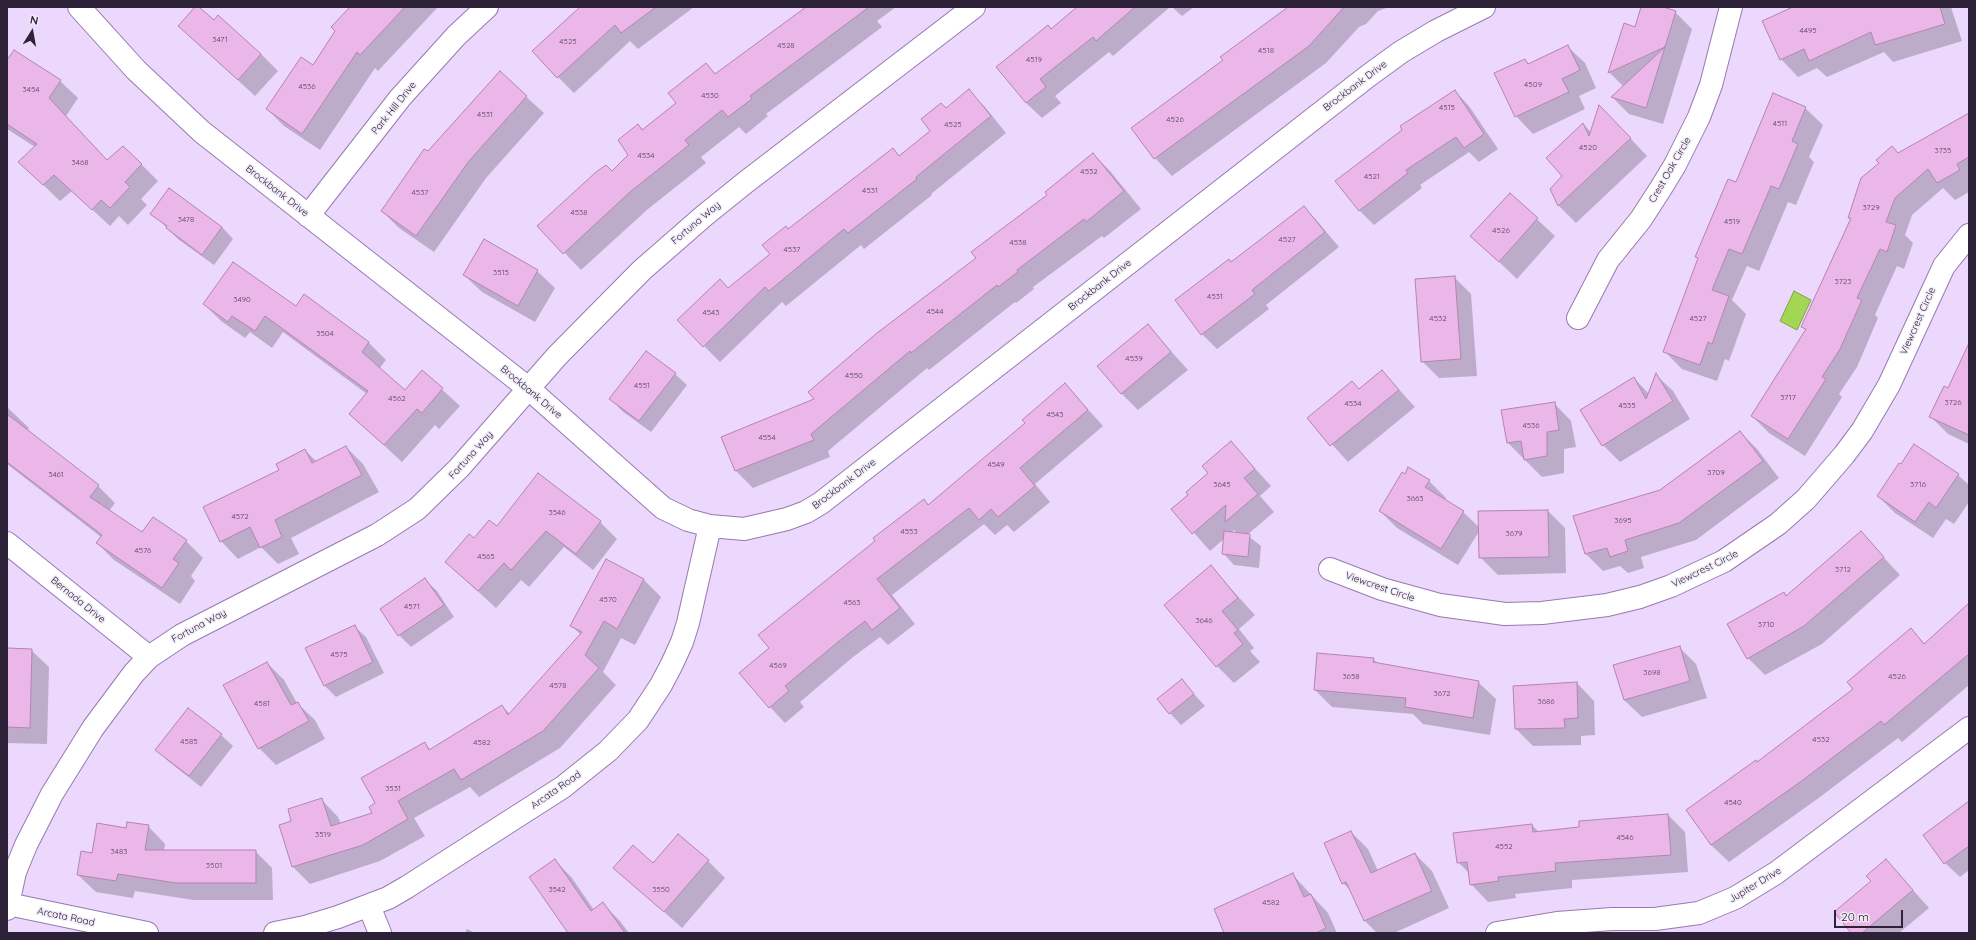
<!DOCTYPE html>
<html>
<head>
<meta charset="utf-8">
<style>
	body { margin:0 }
	#map { position:relative; width:1976px; height:940px; overflow:hidden; background:#ebd8fc; font-family:Quicksand,sans-serif }
	canvas { display:block }
	.frame { position:absolute; inset:0; border:8px solid #2e2238; pointer-events:none }
	.north { position:absolute; left:12px; top:12px; width:40px; height:40px; -webkit-text-stroke:3px #f1ebf7; paint-order:stroke; rotate:11deg; font-size:11px; font-weight:700; line-height:16px; text-align:center; color:#2e2238 }
	.north::after { content:''; display:block; margin:auto; width:14px; height:18px; background:#2e2238; clip-path:polygon(50% 0,100% 100%,50% 72%,0 100%) }
	.scale { position:absolute; left:1834px; top:910px; width:69px; height:18px; box-sizing:border-box; border:2px solid #2e2238; border-top:0; padding-left:5px; font-size:12px; line-height:14px; white-space:nowrap; color:#2e2238; -webkit-text-stroke:3px #f1ebf7; paint-order:stroke }
</style>
</head>
<body>
<div id="map">
<canvas width="1976" height="940"></canvas>
<div class="frame"></div>
<div class="north">N</div>
<div class="scale">20 m</div>
</div>
<script>
const ctx = document.querySelector('canvas').getContext('2d');
ctx.lineJoin = 'round';
function paint(path, color) { ctx.fillStyle = color; ctx.fill(path, 'evenodd'); }
const shape = rows => new Path2D(rows.map(r => 'M' + r).join(''));
function strokePath(path, color, width, dash) { ctx.strokeStyle = color; ctx.lineWidth = width; ctx.lineCap = dash ? 'butt' : 'round'; ctx.setLineDash(dash || []); ctx.stroke(path); }
function drawText(font, color, halo, rows, align = 'center') {
  ctx.font = font + ' Quicksand,sans-serif'; ctx.lineWidth = 3; ctx.setLineDash([]); ctx.textBaseline = 'middle'; ctx.strokeStyle = halo; ctx.fillStyle = color; for (const [text, x, y, turn = 0] of rows) {
    ctx.save(); ctx.translate(x, y); ctx.rotate((+turn || 0) * Math.PI / 180); ctx.textAlign = isNaN(turn) ? turn : align; if (halo) ctx.strokeText(text, 0, 0); ctx.fillText(text, 0, 0); ctx.restore();
  }
}
const water = shape([
	[1794,291,1811,300,1797,330,1780,321,1794,291]
]);
const shadow = shape([
	[196,7,261,54,278,71,255,96,179,26],
	[351,7,438,7,378,71,375,68,320,150,284,126,267,109,313,66],
	[581,7,694,7,638,49,630,41,574,93,558,77],
	[808,7,896,7,877,21,882,27,766,114,768,116,746,134,739,127,701,157,706,163,648,209,581,270,539,226,612,172,629,155,638,125,643,130,678,103,706,64,716,74],
	[1078,7,1170,7,1113,56,1109,52,1055,96,1061,103,1042,118,1026,103,1052,30],
	[1172,7,1194,7,1182,16],
	[1294,7,1389,7,1378,11,1366,24,1359,27,1326,63,1172,176,1155,158,1133,129],
	[1642,7,1660,7,1675,12,1692,29,1663,124,1629,114,1612,97,1624,87,1610,73,1624,24,1636,28],
	[1796,7,1951,7,1962,41,1893,62,1884,52,1827,77,1817,68,1798,77,1781,59],
	[1567,46,1585,63,1596,88,1579,96,1585,109,1533,134,1516,116,1496,74,1525,60,1529,64],
	[14,51,60,81,78,98,66,116,107,161,141,164,158,181,141,199,147,205,128,225,119,216,110,226,72,191,60,201,37,179,35,147,7,129,7,62],
	[500,73,544,113,486,178,434,252,399,228,382,211,428,153],
	[969,91,985,107,1006,133,931,194,932,195,864,249,861,245,786,306,782,302,720,362,704,346,728,289,931,131,947,109],
	[1455,91,1469,106,1498,149,1479,162,1469,152,1420,185,1422,188,1374,225,1359,210],
	[1805,108,1823,125,1809,157,1814,162,1796,205,1788,202,1759,271,1747,266,1732,300,1746,314,1729,361,1725,359,1717,381,1682,369,1665,352,1698,259,1696,256,1737,184],
	[1969,114,1969,192,1955,200,1943,188,1912,215,1905,235,1913,243,1904,269,1897,266,1875,315,1878,318,1857,367,1839,394,1842,397,1805,456,1769,433,1752,416,1806,331,1803,327,1851,219,1849,217,1899,154],
	[1616,123,1647,156,1576,223,1559,206,1552,190,1564,176,1583,124,1591,132],
	[1093,154,1110,171,1141,209,1104,238,1102,236,1033,287,1034,289,1016,303,1015,302,929,370,927,368,828,451,830,457,753,488,736,471,1049,195],
	[170,189,222,227,233,239,214,265,178,239,152,213],
	[1510,194,1555,236,1517,279,1472,236],
	[1304,207,1318,222,1339,247,1266,305,1269,309,1217,349,1202,334,1231,263],
	[537,271,555,288,535,322,482,292,464,275],
	[1454,277,1471,294,1477,376,1439,378,1422,361],
	[305,295,369,343,386,360,379,369,405,391,423,372,460,406,439,429,435,425,402,462,350,414,367,394,283,332,272,348,250,332,245,338,221,321,204,304,296,307],
	[1148,326,1188,370,1138,410,1121,393],
	[1969,345,1969,444,1948,434,1931,417,1949,389],
	[1382,371,1415,407,1348,462,1308,418,1360,390],
	[675,374,687,385,651,432,622,411,611,399],
	[1656,375,1673,391,1690,419,1620,462,1603,445,1634,378,1649,394],
	[1065,384,1103,426,1035,484,1050,502,1014,532,1007,525,995,535,984,524,892,595,915,624,888,645,880,637,853,657,800,702,804,707,785,723,770,707,770,648,877,541,924,500,929,505,1027,423],
	[1554,403,1571,421,1576,447,1564,449,1564,473,1542,477,1508,443],
	[7,407,29,428,27,431,98,486,115,503,109,511,142,533,186,541,203,558,191,576,195,581,180,604,114,560,97,543,101,537,7,464],
	[1740,432,1757,449,1779,478,1696,540,1641,557,1644,568,1628,573,1620,566,1603,571,1586,554,1661,491],
	[1231,442,1271,486,1260,496,1274,512,1247,535,1261,546,1259,568,1234,565,1223,553,1224,539,1210,551,1173,509,1190,495,1209,473],
	[1234,530,1238,534,1231,533],
	[346,447,363,464,379,492,291,538,299,554,278,564,261,547,238,559,221,541,280,470,305,450,317,462],
	[538,474,600,522,617,539,593,570,564,547,529,587,521,580,496,608,446,562,474,539,497,528],
	[1958,475,1969,485,1969,502,1954,524,1946,519,1933,538,1895,513,1878,496],
	[1429,481,1446,498,1445,500,1463,512,1480,528,1548,511,1565,528,1566,573,1498,575,1480,557,1480,530,1458,565,1397,528,1380,511],
	[1861,533,1900,575,1822,644,1765,675,1748,658,1784,593,1787,596],
	[607,560,644,580,661,597,635,645,621,638,603,672,616,685,560,748,479,797,470,787,414,818,425,836,380,861,310,884,293,867,280,826,293,821,321,799,338,817,341,824,373,813,377,804,425,744,431,750,502,706,510,714,581,635,572,626],
	[1211,567,1255,615,1239,629,1254,648,1250,651,1260,662,1234,683,1217,666],
	[425,580,437,591,454,617,411,647,399,635,382,610],
	[1969,604,1969,685,1902,742,1898,738,1820,797,1729,862,1711,845,1687,810,1758,763,1855,690,1911,630,1925,644],
	[354,626,366,637,384,673,336,697,324,685],
	[1679,647,1696,664,1707,698,1642,717,1624,700],
	[7,649,31,650,49,667,47,744,7,743],
	[1373,659,1379,664,1478,682,1496,699,1490,735,1423,724,1413,714,1332,707,1315,690],
	[267,663,284,680,297,703,315,720,325,739,276,765,259,748],
	[1182,681,1205,706,1181,725,1170,713],
	[1577,683,1594,701,1595,735,1581,736,1581,745,1533,746,1516,729,1514,687],
	[221,735,233,746,201,787,168,761,156,749],
	[1969,803,1969,870,1960,877,1945,863],
	[1668,815,1685,832,1688,872,1572,880,1572,888,1515,894,1516,898,1488,902,1471,884,1470,874,1458,862,1532,825,1539,832],
	[148,826,165,844,164,851,255,851,272,868,273,900,194,900,135,891,133,898,96,892,78,875,93,854,127,829],
	[1351,832,1368,849,1378,871,1415,854,1432,871,1449,908,1394,933,1377,933,1365,921,1352,892,1343,883],
	[555,860,572,878,594,910,603,904,620,921,629,933,570,933],
	[1886,860,1929,908,1899,933,1852,933],
	[708,861,725,878,682,928,615,868],
	[1293,875,1328,913,1337,933,1225,933],
	[467,929,475,933,465,933]
]);
const building = shape([
	[195,7,199,7,214,20,218,15,261,54,238,80,178,26,195,7],
	[350,7,405,7,360,55,357,52,302,134,266,109,301,57,313,65,335,31,331,27,350,7],
	[580,7,656,7,621,33,615,25,557,78,532,51,580,7],
	[806,7,869,7,750,96,752,99,728,117,722,110,685,140,689,145,630,192,563,254,537,226,596,172,606,165,612,171,628,155,618,140,638,124,642,130,676,103,668,93,706,63,715,74,806,7],
	[1077,7,1135,7,1096,41,1093,37,1040,79,1046,87,1026,103,996,67,1048,25,1051,29,1077,7],
	[1288,7,1344,7,1309,46,1154,159,1131,128,1223,60,1220,57,1288,7],
	[1641,7,1663,7,1676,11,1665,47,1608,73,1624,23,1635,27,1641,7],
	[1793,7,1940,7,1945,24,1875,45,1871,32,1809,61,1804,49,1780,60,1762,21,1793,7],
	[1568,45,1580,70,1562,79,1569,92,1515,117,1494,73,1525,59,1528,64,1568,45],
	[1665,47,1646,108,1611,97,1665,47],
	[14,50,61,80,49,98,107,160,123,146,142,164,125,182,130,187,110,208,101,200,92,210,54,175,43,185,18,162,37,144,7,124,7,60,14,50],
	[500,71,527,96,469,161,416,236,381,211,424,149,428,151,500,71],
	[969,89,991,116,916,177,917,179,848,233,844,229,769,291,765,287,703,347,677,320,720,279,728,288,770,254,762,245,786,226,788,229,893,148,899,156,930,131,921,119,941,103,946,108,969,89],
	[1455,90,1484,134,1464,148,1456,137,1406,170,1408,173,1359,211,1335,181,1402,130,1400,126,1455,90],
	[1773,93,1806,107,1792,141,1798,144,1779,189,1771,186,1742,254,1729,249,1712,290,1729,296,1712,344,1708,342,1700,365,1663,352,1698,258,1695,257,1728,179,1736,182,1773,93],
	[1599,105,1631,138,1558,206,1550,189,1562,176,1546,158,1583,123,1589,136,1599,105],
	[1969,113,1969,157,1957,164,1960,170,1937,183,1928,169,1895,198,1886,222,1896,225,1887,252,1880,249,1857,298,1862,300,1840,349,1822,377,1826,379,1788,439,1751,416,1806,329,1801,327,1851,218,1848,218,1861,178,1879,163,1876,160,1892,146,1898,153,1969,113],
	[1093,153,1124,191,1086,222,1084,219,1017,270,1018,272,998,287,997,285,911,353,910,351,811,434,814,440,735,471,721,437,814,399,808,392,877,333,976,258,971,252,1047,195,1045,192,1093,153],
	[169,188,222,227,202,255,166,228,167,226,150,214,169,188],
	[1510,193,1538,218,1499,262,1470,236,1510,193],
	[1304,206,1325,232,1252,290,1255,294,1201,335,1175,300,1229,259,1231,262,1304,206],
	[484,239,538,270,518,306,463,275,484,239],
	[233,262,296,306,304,294,369,342,362,352,405,390,422,370,443,388,422,413,417,409,384,445,349,414,368,391,265,316,255,331,232,316,228,322,203,304,233,262],
	[1455,276,1461,359,1421,362,1415,279,1455,276],
	[1148,324,1171,352,1121,394,1097,366,1148,324],
	[1969,343,1969,435,1929,417,1944,386,1948,388,1969,343],
	[646,351,676,373,639,421,609,399,646,351],
	[1382,370,1399,390,1330,446,1307,418,1352,381,1359,389,1382,370],
	[1656,373,1673,401,1602,446,1580,410,1634,377,1646,399,1656,373],
	[1065,383,1088,410,1020,468,1035,486,998,517,991,509,979,520,969,508,877,579,900,608,872,630,865,621,838,642,785,686,789,691,769,708,739,673,769,648,758,635,875,541,873,538,924,499,928,505,1025,423,1022,420,1065,383],
	[1555,402,1559,430,1547,432,1547,456,1524,460,1521,441,1507,443,1501,410,1555,402],
	[7,414,99,485,90,497,142,532,153,517,187,540,173,559,179,563,162,588,96,543,102,535,7,462,7,414],
	[1740,431,1763,461,1679,523,1625,540,1628,551,1610,557,1607,548,1585,554,1573,516,1660,490,1740,431],
	[1231,441,1255,469,1244,478,1258,494,1225,522,1226,505,1192,534,1171,509,1188,495,1186,492,1208,473,1202,466,1231,441],
	[1914,444,1959,474,1936,508,1929,502,1915,522,1877,496,1899,463,1901,464,1914,444],
	[346,446,362,475,275,520,282,537,260,548,250,527,220,542,203,507,279,470,276,464,305,449,312,463,346,446],
	[1408,467,1430,480,1425,487,1464,511,1441,549,1379,511,1402,472,1405,474,1408,467],
	[538,473,601,521,576,554,546,531,511,570,504,563,478,591,445,562,469,534,474,538,489,520,497,526,538,473],
	[1548,510,1549,557,1479,558,1478,511,1548,510],
	[1224,531,1250,534,1248,557,1222,554,1224,531],
	[1861,531,1884,557,1804,626,1747,659,1727,624,1784,592,1786,596,1861,531],
	[606,559,644,579,617,629,604,621,585,655,599,668,543,731,461,780,454,769,398,801,408,819,363,845,292,867,279,825,291,821,288,809,322,798,331,826,372,813,369,807,375,803,361,778,425,742,429,750,502,705,508,715,582,632,570,626,606,559],
	[1211,565,1238,598,1222,611,1238,630,1234,633,1243,644,1216,667,1164,605,1211,565],
	[425,578,444,605,398,636,380,609,425,578],
	[1969,603,1969,654,1884,725,1881,721,1803,780,1711,845,1686,810,1756,760,1757,762,1853,689,1847,682,1911,628,1924,644,1969,603],
	[355,625,373,662,324,686,305,648,355,625],
	[1680,646,1690,681,1624,700,1613,665,1680,646],
	[7,648,32,649,30,728,7,727,7,648],
	[1317,653,1374,658,1373,662,1479,681,1473,718,1405,707,1406,698,1314,690,1317,653],
	[267,662,291,705,298,702,309,721,258,749,223,685,267,662],
	[1182,679,1194,694,1169,714,1157,699,1182,679],
	[1577,682,1578,718,1564,719,1565,728,1515,729,1513,686,1577,682],
	[188,708,222,734,189,776,155,750,188,708],
	[1969,801,1969,846,1944,864,1923,835,1969,801],
	[1668,814,1671,855,1555,863,1556,871,1498,877,1499,881,1470,885,1467,862,1457,863,1453,833,1532,824,1533,832,1579,827,1579,821,1668,814],
	[127,822,149,825,145,850,256,850,256,883,176,883,118,874,116,881,77,875,81,851,92,853,97,823,126,828,127,822],
	[1351,831,1371,873,1415,853,1432,891,1364,921,1346,882,1342,884,1324,843,1351,831],
	[678,834,709,860,664,912,613,868,633,845,653,863,678,834],
	[555,859,591,911,603,902,625,933,568,933,529,877,555,859],
	[1886,859,1913,890,1862,933,1851,933,1834,912,1871,881,1866,876,1886,859],
	[1293,873,1304,897,1311,894,1326,928,1316,933,1224,933,1214,909,1293,873]
]);
const minor = shape([
	[79,7,136,70,202,132,528,388,663,508,688,520,710,526,744,529,787,519,806,512,821,503,1368,76,1401,52,1436,31,1484,7],
	[308,216,400,98,456,36,487,7],
	[1578,318,1608,260,1641,219,1661,188,1675,165,1699,117,1711,85,1731,7],
	[7,543,149,657],
	[1330,569,1382,589,1440,605,1505,614,1542,613,1607,605,1640,597,1671,586,1724,561,1778,524,1806,499,1844,455,1862,431,1889,385,1944,266,1969,235],
	[8,904,147,933],
	[369,906,380,933],
	[7,909,15,872,26,845,52,794,93,728,134,673,149,657,182,635,377,535,417,509,459,468,557,356,642,270,705,215,746,182,974,7],
	[275,933,305,927,338,917,388,898,407,887,563,787,608,751,638,720,661,685,672,664,682,642,688,623,710,526],
	[1497,933,1557,923,1612,919,1655,919,1699,913,1735,898,1776,873,1969,728]
]);
const numberNames = [
	["4495",1808,31],
	["3471",220,40],
	["4525",568,42],
	["4528",786,46],
	["4518",1266,51],
	["4519",1034,60],
	["4509",1533,85],
	["4536",307,87],
	["3454",31,90],
	["4530",710,96],
	["4515",1447,108],
	["4531",485,115],
	["4526",1175,120],
	["4511",1780,124],
	["4525",953,125],
	["4520",1588,148],
	["3735",1943,151],
	["4534",646,156],
	["3468",80,163],
	["4532",1089,172],
	["4521",1372,177],
	["4531",870,191],
	["4537",420,193],
	["3729",1871,208],
	["4538",579,213],
	["3478",186,220],
	["4519",1732,222],
	["4526",1501,231],
	["4527",1287,240],
	["4538",1018,243],
	["4537",792,250],
	["3515",501,273],
	["3723",1843,282],
	["4531",1215,297],
	["3490",242,300],
	["4544",935,312],
	["4543",711,313],
	["4532",1438,319],
	["4527",1698,319],
	["3504",325,334],
	["4539",1134,359],
	["4550",854,376],
	["4551",642,386],
	["3717",1788,398],
	["4562",397,399],
	["3726",1953,403],
	["4534",1353,404],
	["4535",1627,406],
	["4543",1055,415],
	["4536",1531,426],
	["4554",767,438],
	["4549",996,465],
	["3709",1716,473],
	["3461",56,475],
	["3645",1222,485],
	["3716",1918,485],
	["3663",1415,499],
	["3546",557,513],
	["4572",240,517],
	["3695",1623,521],
	["4553",909,532],
	["3679",1514,534],
	["4576",143,551],
	["4565",486,557],
	["3712",1843,570],
	["4570",608,600],
	["4563",852,603],
	["4571",412,607],
	["3646",1204,621],
	["3710",1766,625],
	["4575",339,655],
	["4569",778,666],
	["3698",1652,673],
	["3658",1351,677],
	["4526",1897,677],
	["4578",558,686],
	["3672",1442,694],
	["3686",1546,702],
	["4581",262,704],
	["4532",1821,740],
	["4585",189,742],
	["4582",482,743],
	["3531",393,789],
	["4540",1733,803],
	["3519",323,835],
	["4546",1625,838],
	["4552",1504,847],
	["3483",119,852],
	["3501",214,866],
	["3542",557,890],
	["3550",661,890],
	["4582",1271,903]
];
const streetNames = [
	["Brockbank Drive",1355,86,-37],
	["Park Hill Drive",394,108,-51],
	["Crest Oak Circle",1670,170,-60],
	["Brockbank Drive",277,191,38],
	["Fortuna Way",696,223,-40],
	["Brockbank Drive",1100,285,-38],
	["Viewcrest Circle",1918,321,-66],
	["Brockbank Drive",531,392,40],
	["Fortuna Way",471,455,-48],
	["Brockbank Drive",844,484,-37],
	["Viewcrest Circle",1705,569,-26],
	["Viewcrest Circle",1380,587,19],
	["Bernada Drive",78,600,39],
	["Fortuna Way",199,626,-28],
	["Arcata Road",556,790,-35],
	["Jupiter Drive",1755,885,-31],
	["Arcata Road",66,917,12]
];
paint(water, '#a3d753');
strokePath(water, '#80a14b', 1);
paint(shadow, '#0003');
paint(building, '#eab7e8');
strokePath(building, '#b483b2', 1);
strokePath(minor, '#977ab1', 24);
strokePath(minor, '#fff', 22);
drawText('8px', '#5d4764', null, numberNames);
drawText('10px', '#2e2238', '#f1ebf7', streetNames);
</script>
</body>
</html>
